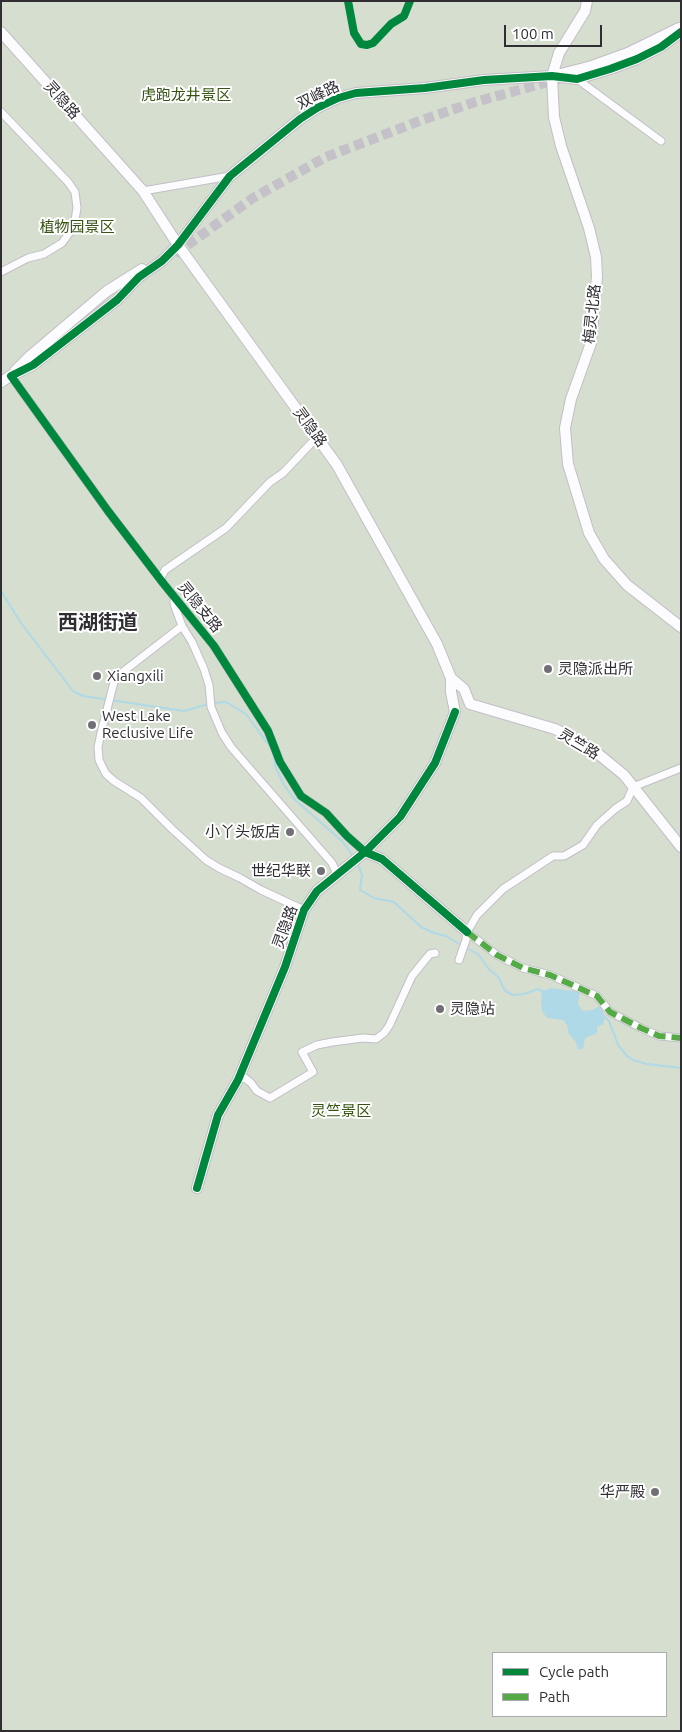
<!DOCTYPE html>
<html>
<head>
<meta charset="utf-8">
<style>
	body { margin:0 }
	#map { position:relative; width:682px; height:1732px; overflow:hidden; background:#eae6ef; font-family:Ubuntu,sans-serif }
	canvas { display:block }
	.frame { position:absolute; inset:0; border:2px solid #302d33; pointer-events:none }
	.legend { position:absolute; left:492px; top:1652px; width:175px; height:65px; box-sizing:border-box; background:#fff; border:1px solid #acabad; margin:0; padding:6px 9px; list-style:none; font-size:15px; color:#302d33 }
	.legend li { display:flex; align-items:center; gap:10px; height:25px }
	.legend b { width:25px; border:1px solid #acabad }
	.scale { position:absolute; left:504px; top:25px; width:98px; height:22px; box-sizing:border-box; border:2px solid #302d33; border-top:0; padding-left:6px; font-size:15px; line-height:18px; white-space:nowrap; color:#302d33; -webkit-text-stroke:4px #fff; paint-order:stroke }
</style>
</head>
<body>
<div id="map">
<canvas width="682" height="1732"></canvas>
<div class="frame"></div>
<ul class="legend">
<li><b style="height:6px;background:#00873e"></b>Cycle path</li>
<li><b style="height:6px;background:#54ab45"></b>Path</li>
</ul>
<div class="scale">100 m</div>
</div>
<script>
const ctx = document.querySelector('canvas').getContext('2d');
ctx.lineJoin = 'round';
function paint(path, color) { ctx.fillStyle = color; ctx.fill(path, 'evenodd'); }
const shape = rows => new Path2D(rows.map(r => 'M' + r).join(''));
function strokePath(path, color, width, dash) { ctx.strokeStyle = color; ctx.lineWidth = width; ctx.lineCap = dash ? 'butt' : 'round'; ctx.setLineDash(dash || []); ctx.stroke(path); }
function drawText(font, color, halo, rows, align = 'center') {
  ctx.font = font + ' Ubuntu,"Noto Sans SC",sans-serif'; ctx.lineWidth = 4; ctx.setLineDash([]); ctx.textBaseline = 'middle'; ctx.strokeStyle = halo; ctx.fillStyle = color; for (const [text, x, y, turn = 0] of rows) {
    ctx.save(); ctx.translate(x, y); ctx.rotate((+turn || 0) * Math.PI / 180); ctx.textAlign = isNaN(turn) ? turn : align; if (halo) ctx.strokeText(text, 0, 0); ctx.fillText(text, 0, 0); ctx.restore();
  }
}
const green = shape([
	[1,1,681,1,681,1731,1,1731],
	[493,1653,666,1653,666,1716,493,1716]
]);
const water = shape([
	[551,988,580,992,578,1004,583,1011,592,1010,600,1006,605,1017,603,1024,597,1027,597,1033,585,1038,583,1049,578,1049,575,1041,569,1034,567,1025,563,1020,547,1018,542,1011,541,1001,542,991]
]);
const stream = shape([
	[1,591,21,623,73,691,83,696,184,711,209,704],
	[214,703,226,702,246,714,273,751,275,766,284,785,295,800,342,841,353,856],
	[357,863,362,875,360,890,374,898,394,902,421,927,434,933,446,936,461,945],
	[465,947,479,955,488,968,499,978,505,991,513,995,524,994,538,989,542,991],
	[605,1017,609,1021,618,1045,627,1056,633,1060,647,1064,681,1068]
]);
const secondaryTunnel = shape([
	[175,254,253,198,326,157,422,120,475,102,559,79]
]);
const street = shape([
	[577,79,661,141],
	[1,112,68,182,75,192,77,208,75,220,70,232,62,243,44,254,28,258,1,272],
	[143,191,230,176],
	[11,376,108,511,163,583,214,646,268,731,280,762,301,796,326,813,347,836,365,852],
	[160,579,165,570,226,528,270,482,283,473,317,437],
	[174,596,174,604,182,626,115,678,101,733,98,747,99,760,106,774,114,781,141,798,172,829,206,860,219,868,240,878,261,890,304,910],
	[182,626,192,642,204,669,209,685,211,707,222,733,231,747,250,769,332,863,337,874],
	[467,932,497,955,523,968,550,975,597,996,610,1012,641,1028,659,1036,681,1038],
	[459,960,466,940,467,932,477,915,503,889,553,856,564,856,583,845,597,825,615,809,627,801,633,787,681,768],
	[238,1080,245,1078,251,1083,257,1091,270,1098,313,1072,302,1052,317,1045,332,1042,363,1038,376,1039,384,1033,389,1026,412,976,425,960,430,954,435,953]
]);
const secondary = shape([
	[587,1,585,11,559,53,552,76,554,117,561,146,589,228,596,257,597,276,591,343,571,399,565,428,568,464,589,533,604,559,627,585,681,627],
	[1,32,143,191,178,245,337,465,437,644,451,678,451,692,455,712],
	[553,76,592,66,628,53,679,28],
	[15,371,30,356,107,291,142,269],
	[11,376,33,365,117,300,139,277,162,261,178,245,230,176,300,119,317,108,338,98,356,93,425,88,484,80,552,76,577,79,610,69,637,59,661,47,681,32],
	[1,382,16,372],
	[451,678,464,689,470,704],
	[470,704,555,729,591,748,624,775,681,847],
	[365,852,382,859,467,932],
	[197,1188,218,1115,238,1080,285,967,304,910,317,891,365,852,400,817,435,763,455,712]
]);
const quiet = shape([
	[467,932,497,955,523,968,550,975,597,996,610,1012,641,1028,659,1036,681,1038]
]);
const cycleway = shape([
	[348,1,354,33,361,44,367,45,373,43,391,24,404,16,410,1],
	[467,932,382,859,365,852,347,836,326,813,301,796,280,762,268,731,214,646,163,583,108,511,11,376,33,365,117,300,139,277,162,261,178,245,230,176,300,119,317,108,338,98,356,93,425,88,484,80,552,76,577,79,610,69,637,59,661,47,681,32],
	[197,1188,218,1115,238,1080,285,967,304,910,317,891,365,852,400,817,435,763,455,712]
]);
const markers = [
	[548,669,5,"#716e75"],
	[97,676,5,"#716e75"],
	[92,725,5,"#716e75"],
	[290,832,5,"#716e75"],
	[321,871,5,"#716e75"],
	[440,1009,5,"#716e75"],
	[655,1492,5,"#716e75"]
];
const parkNames = [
	["虎跑龙井景区",186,95],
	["植物园景区",77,227],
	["灵竺景区",341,1111]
];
const streetNames = [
	["双峰路",318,95,-26],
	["灵隐路",62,100,48],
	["梅灵北路",592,314,-84],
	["灵隐路",310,427,54],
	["灵隐支路",200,607,51],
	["灵竺路",579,744,31],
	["灵隐路",285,927,-70]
];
const poiNames = [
	["灵隐派出所",558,669],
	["Xiangxili",107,676],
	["West Lake",102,716],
	["Reclusive Life",102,733],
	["小丫头饭店",280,832,"right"],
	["世纪华联",311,871,"right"],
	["灵隐站",450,1009],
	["华严殿",645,1492,"right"]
];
const districtNames = [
	["西湖街道",98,622]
];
paint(green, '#d5decf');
paint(water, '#afd9e7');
strokePath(stream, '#afd9e7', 2);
strokePath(secondaryTunnel, '#c5c1c9', 10, [10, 5]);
strokePath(street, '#c2bfc6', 9);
strokePath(secondary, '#c2bfc6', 12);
strokePath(street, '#fcfbfd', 7);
strokePath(secondary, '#fcfbfd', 10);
strokePath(quiet, '#54ab45', 6, [12, 6]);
strokePath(cycleway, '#00873e', 8);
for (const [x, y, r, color] of markers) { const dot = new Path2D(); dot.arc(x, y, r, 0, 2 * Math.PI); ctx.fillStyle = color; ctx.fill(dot); strokePath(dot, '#fff', 2); }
drawText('15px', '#365313', '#fff', parkNames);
drawText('15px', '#302d33', '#fff', streetNames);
drawText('15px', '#302d33', '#fff', poiNames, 'left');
drawText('bold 20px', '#302d33', '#fff', districtNames);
</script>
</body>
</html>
